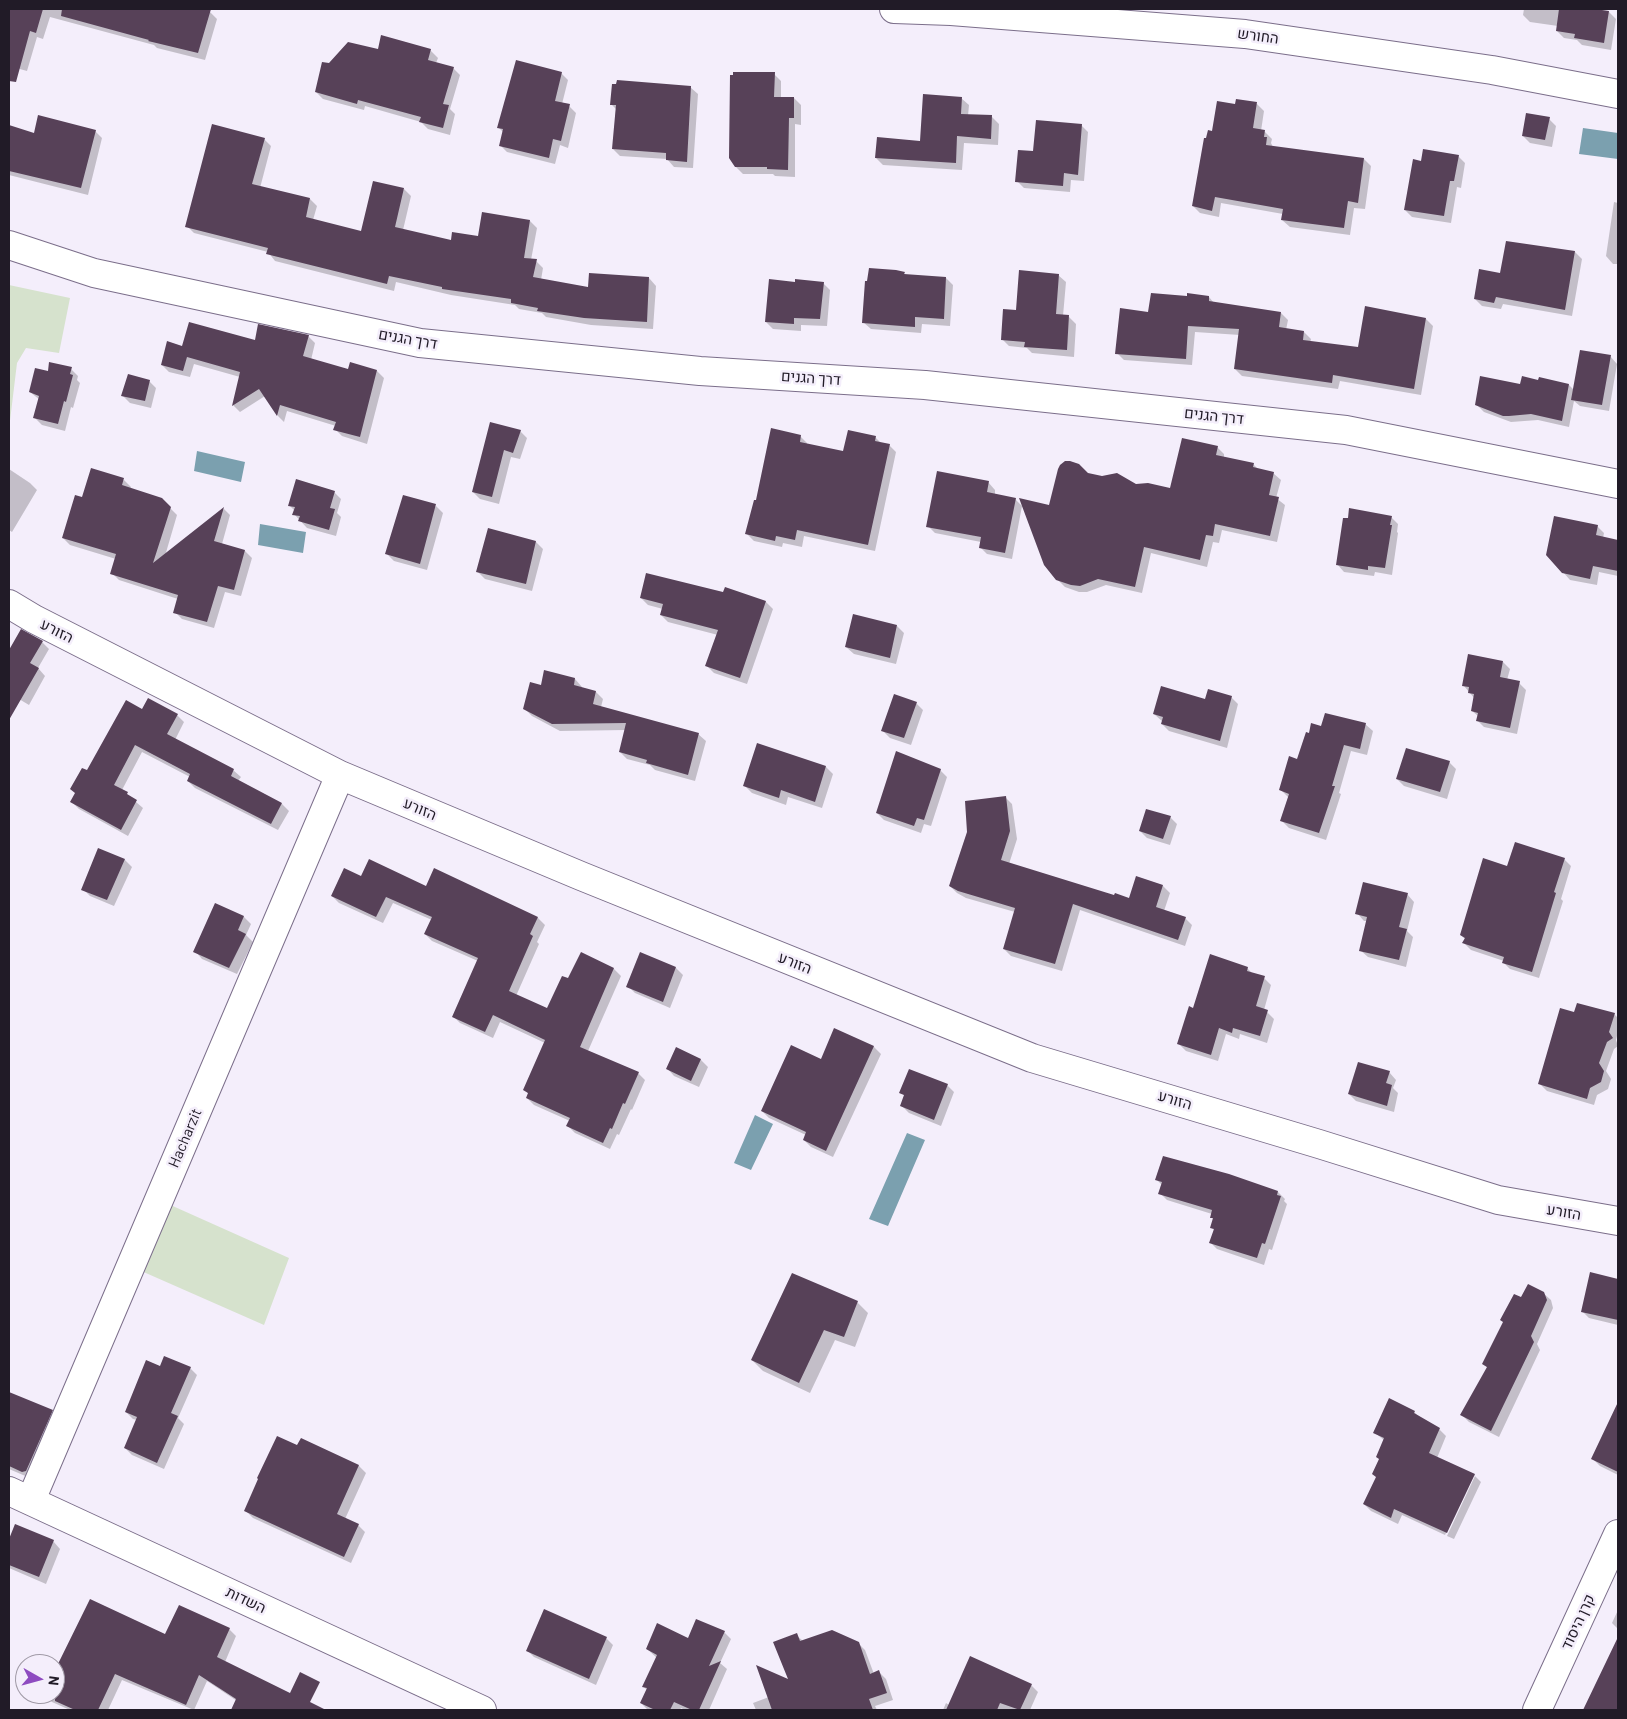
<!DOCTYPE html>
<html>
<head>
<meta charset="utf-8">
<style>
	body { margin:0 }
	#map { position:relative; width:1627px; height:1719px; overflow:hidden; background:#f4eefb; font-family:Barlow,sans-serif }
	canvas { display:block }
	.frame { position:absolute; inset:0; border:10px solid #211b27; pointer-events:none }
	.north { position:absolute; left:15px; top:1654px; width:50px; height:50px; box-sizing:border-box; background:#f4eefb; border:1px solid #a09aa6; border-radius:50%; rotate:97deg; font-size:14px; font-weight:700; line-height:20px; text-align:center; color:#211b27 }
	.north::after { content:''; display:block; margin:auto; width:18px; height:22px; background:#8e4bc0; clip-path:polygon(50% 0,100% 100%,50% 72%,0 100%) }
</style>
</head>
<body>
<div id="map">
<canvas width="1627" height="1719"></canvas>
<div class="frame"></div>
<div class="north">N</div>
</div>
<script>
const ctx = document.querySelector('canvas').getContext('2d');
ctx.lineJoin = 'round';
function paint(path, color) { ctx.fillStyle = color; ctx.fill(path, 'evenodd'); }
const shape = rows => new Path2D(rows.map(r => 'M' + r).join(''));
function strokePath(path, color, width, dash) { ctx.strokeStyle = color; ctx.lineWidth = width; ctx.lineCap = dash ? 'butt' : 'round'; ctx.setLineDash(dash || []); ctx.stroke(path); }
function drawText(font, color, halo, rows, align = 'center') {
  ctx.font = font + ' Barlow,Heebo,sans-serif'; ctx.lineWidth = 5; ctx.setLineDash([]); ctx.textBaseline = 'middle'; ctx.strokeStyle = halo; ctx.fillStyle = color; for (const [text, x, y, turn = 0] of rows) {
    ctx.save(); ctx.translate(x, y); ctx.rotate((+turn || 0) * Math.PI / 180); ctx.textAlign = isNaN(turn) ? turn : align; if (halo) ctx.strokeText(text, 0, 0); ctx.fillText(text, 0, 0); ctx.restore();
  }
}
const green = shape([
	[9,285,70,298,59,353,26,348,17,363,9,429],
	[166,1203,289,1258,264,1325,139,1270]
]);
const water = shape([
	[1583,128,1618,133,1618,159,1579,154],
	[197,451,245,462,241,482,194,471],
	[260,524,306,532,303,553,258,545],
	[755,1115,773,1124,751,1170,734,1163],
	[907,1133,925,1140,888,1226,869,1219]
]);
const shadow = shape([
	[9,9,133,9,150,38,158,9,199,9,210,12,217,19,205,60,157,48,154,45,50,17,43,39,37,37,27,71,9,66],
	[1524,9,1587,9,1609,12,1616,19,1611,50,1582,45,1577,40,1564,38,1557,31,1558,26,1530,22,1523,15],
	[430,50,438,58,436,63,453,68,460,75,450,109,455,114,450,135,428,129,421,122,365,106,364,110,323,99,316,92,329,65,379,51],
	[561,73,568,80,562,104,569,106,576,113,568,148,560,145,555,164,507,152,500,145,503,132,499,128],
	[774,74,781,81,781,98,794,98,801,105,801,125,795,124,795,177,775,176,773,174,743,174,736,167],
	[690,87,698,94,693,168,674,167,667,159,620,156,613,149,616,109,611,104],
	[961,98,969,105,968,116,992,117,999,124,998,145,964,143,962,170,883,165,876,158,921,142],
	[1237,100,1257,104,1264,111,1261,131,1265,132,1272,139,1271,143,1273,147,1364,159,1371,166,1365,209,1354,208,1350,235,1290,227,1282,220,1283,214,1221,203,1219,217,1200,213,1193,206,1213,132,1236,106],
	[1549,119,1556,126,1552,147,1530,143,1523,136],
	[1081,125,1088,132,1084,181,1071,180,1070,192,1024,188,1017,181,1034,153],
	[9,127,35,135,95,131,102,138,88,195,9,175],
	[264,139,271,146,260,188,310,199,317,206,313,220,362,232,404,189,411,196,403,230,452,242,479,238,530,221,537,228,531,260,536,261,543,268,541,280,590,289,649,278,656,286,653,329,591,325,546,317,542,313,519,309,515,305,451,295,396,282,394,291,275,261,268,252,194,233,187,226],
	[1458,156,1465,163,1461,188,1457,187,1451,223,1412,217,1405,210,1422,162],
	[1614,202,1618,203,1618,264,1613,264,1606,256],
	[1575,252,1582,259,1572,316,1503,304,1501,309,1482,306,1475,299,1501,274],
	[904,273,907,276,946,278,953,285,950,326,922,324,921,333,871,329,863,322],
	[1058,275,1066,282,1063,316,1069,317,1076,324,1074,357,1032,353,1027,348,1009,346,1002,339,1018,312],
	[796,283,823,283,830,290,827,326,801,325,801,331,773,329,766,322],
	[1209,297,1214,303,1281,313,1288,320,1286,330,1304,332,1311,339,1310,343,1359,349,1426,319,1433,326,1421,395,1340,381,1338,389,1242,376,1235,369,1240,335,1195,332,1192,365,1124,360,1117,353,1149,313],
	[308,336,315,343,311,360,349,371,377,371,384,378,367,444,342,436,335,429,336,426,287,411,284,422,278,416,265,396,240,412,233,405,240,377,194,364,190,377,169,372,162,365,183,347],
	[1610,356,1617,364,1609,411,1580,406,1574,401,1569,427,1538,420,1511,422,1484,412,1477,405,1521,386,1569,385,1574,390],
	[71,369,78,376,77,380,80,383,73,408,71,407,65,431,42,425,35,418,40,400,30,392,49,373],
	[149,381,156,388,151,408,130,403,123,396],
	[491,424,520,431,527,438,520,459,511,457,499,504,480,499,473,492],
	[800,436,807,443,807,445,844,453,875,437,882,444,889,445,896,452,875,551,804,536,802,547,783,543,782,547,754,541,747,534,757,502],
	[1217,447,1224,454,1224,458,1253,464,1259,470,1273,473,1281,480,1276,498,1285,505,1277,542,1222,530,1219,543,1213,542,1207,567,1151,553,1142,593,1106,585,1087,592,1079,592,1065,587,1052,574,1050,506,1088,474,1135,485,1171,489],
	[9,469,30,483,37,490,12,532,9,530],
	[124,480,131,487,130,489,161,499,177,515,165,556,224,509,230,515,222,544,245,551,252,558,241,596,225,592,214,628,182,619,175,612,178,599,119,580,112,573,116,559,70,545,63,538,83,499],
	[988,482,995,490,995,495,1015,499,1022,506,1012,559,987,554,980,547,981,542,935,533,928,526],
	[334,492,341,499,337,513,341,517,336,536,307,528,294,514,295,511,289,505],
	[436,506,443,513,427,570,394,561,387,554],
	[1391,517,1398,524,1397,532,1398,533,1392,575,1375,572,1374,576,1344,572,1337,564],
	[1597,526,1604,533,1603,538,1618,541,1618,576,1599,572,1597,585,1570,580,1563,572],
	[489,530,536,542,543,549,532,591,485,579,478,572],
	[726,589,766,602,773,609,747,684,714,673,707,666,718,635,668,622,661,615,663,609,648,605,641,598,724,593],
	[897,626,904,633,896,664,854,654,846,647],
	[42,642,49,649,38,668,45,676,29,705,9,693,9,647,11,648],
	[1503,662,1510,669,1507,680,1519,683,1526,690,1517,734,1484,727,1477,720,1478,716,1472,711,1475,699,1464,686],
	[545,672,575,679,582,687,581,688,596,692,603,699,601,707,698,734,706,741,695,781,655,770,650,765,627,759,620,752,626,730,560,731,532,716,525,709,542,687],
	[1231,697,1238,704,1227,748,1169,731,1162,724,1163,722,1154,714,1206,700],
	[916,703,923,710,911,745,890,738,883,731],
	[143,710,177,715,184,722,175,740,233,770,241,777,238,781,282,804,289,811,278,830,195,788,188,781,190,777,142,752,122,790,143,808,128,836,79,809,72,802,87,772],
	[1365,724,1373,731,1367,755,1351,751,1339,793,1341,794,1326,840,1289,828,1282,821,1289,798,1281,790,1298,760,1309,734,1322,728],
	[758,745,826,767,833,774,822,808,788,797,786,805,752,793,745,786],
	[1449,762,1456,769,1447,799,1404,786,1397,779],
	[940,770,947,777,931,826,924,824,921,833,884,820,877,813],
	[1005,797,1012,804,1017,839,1009,864,1115,897,1129,900,1163,886,1170,893,1164,911,1185,918,1192,925,1185,946,1080,910,1062,971,1011,956,1004,949,1015,912,966,898,957,893,950,886],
	[1170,817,1177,824,1170,845,1147,838,1140,831],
	[99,850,125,860,132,867,114,906,90,896,83,889],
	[1564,859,1571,866,1561,899,1563,901,1539,978,1510,969,1503,962,1504,961,1471,950,1464,943,1465,939,1461,935,1508,868],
	[362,878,427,888,538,918,545,925,537,942,539,944,516,996,548,1010,569,980,582,954,614,969,621,976,588,1051,638,1073,645,1080,632,1110,631,1109,619,1135,617,1134,610,1149,575,1133,568,1126,570,1121,534,1105,527,1098,529,1094,525,1090,545,1043,500,1022,493,1038,460,1023,453,1016,478,961,432,941,425,934,432,920,393,903,383,923,339,903,332,896],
	[1407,894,1414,902,1407,931,1413,937,1406,967,1368,957,1360,950,1368,921,1364,921,1357,913],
	[215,905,244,917,251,924,246,935,253,942,237,974,202,959,195,951],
	[641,954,676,968,683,975,670,1008,635,993,628,986],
	[1247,968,1254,975,1264,978,1271,985,1264,1010,1267,1012,1274,1019,1267,1043,1240,1034,1239,1039,1226,1034,1218,1061,1186,1051,1179,1044,1194,1009],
	[1575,1014,1614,1014,1618,1018,1618,1032,1616,1040,1618,1046,1614,1049,1606,1071,1611,1079,1608,1089,1597,1095,1594,1105,1547,1091,1540,1084],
	[835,1029,874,1047,881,1054,833,1157,811,1147,804,1140,806,1135,769,1118,762,1111,821,1061],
	[677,1048,701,1060,708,1067,699,1087,674,1076,667,1068],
	[1389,1072,1396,1080,1393,1088,1398,1093,1394,1112,1356,1101,1349,1094],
	[947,1085,954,1092,941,1126,909,1113,902,1106,905,1096,901,1092],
	[1157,1180,1278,1192,1285,1199,1284,1201,1287,1204,1272,1250,1269,1249,1264,1265,1217,1249,1210,1242,1214,1230,1211,1227,1214,1220,1211,1217,1212,1214,1167,1200,1160,1193,1162,1185],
	[1591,1274,1618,1280,1618,1325,1589,1318,1582,1311],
	[1543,1293,1551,1300,1553,1308,1537,1344,1540,1350,1499,1437,1469,1422,1462,1415,1488,1368,1483,1364,1504,1322,1521,1299],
	[857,1302,868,1313,855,1347,835,1340,810,1393,763,1371,752,1360],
	[160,1367,190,1368,197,1375,178,1418,184,1424,164,1469,132,1455,125,1448,137,1420,133,1419,126,1412],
	[9,1393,52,1411,59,1418,30,1478,9,1469],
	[1414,1412,1422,1419,1439,1429,1446,1436,1437,1458,1474,1475,1481,1482,1454,1539,1447,1536,1475,1476,1473,1476,1445,1535,1402,1515,1398,1524,1371,1511,1364,1504,1377,1478,1385,1441,1374,1432],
	[1604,1435,1618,1442,1618,1475,1600,1466,1593,1459],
	[298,1447,359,1466,366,1473,345,1519,358,1525,365,1532,351,1563,253,1518,246,1511],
	[16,1525,53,1541,60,1549,46,1584,9,1568,9,1543],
	[1618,1610,1618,1629,1612,1623],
	[229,1629,236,1636,225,1662,311,1708,310,1710,233,1710,237,1701,207,1681,194,1710,122,1680,108,1710,70,1710,52,1702,45,1695,55,1694,55,1673,166,1636],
	[724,1632,731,1639,720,1663,727,1669,709,1710,685,1710,681,1708,680,1710,648,1710,641,1703,647,1690,643,1686,657,1658,647,1649],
	[796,1635,803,1641,858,1643,865,1650,874,1674,879,1672,886,1679,893,1700,875,1706,877,1710,756,1710,753,1703,769,1697,790,1681],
	[606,1638,613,1645,596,1685,534,1657,527,1650],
	[1618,1658,1618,1710,1584,1710,1607,1662],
	[1031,1685,1038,1692,1030,1710,943,1710,946,1703,949,1705]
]);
const building = shape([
	[9,9,43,9,36,33,30,31,16,82,9,81],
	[62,9,211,9,198,53,148,41,149,40,61,16],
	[1559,9,1595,9,1609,11,1604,43,1574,38,1575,34,1556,31],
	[381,35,431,49,428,60,454,67,443,104,449,105,443,128,419,122,421,117,358,100,357,104,315,92,322,62,329,63,348,42,378,49],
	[516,60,562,72,555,101,570,104,561,141,553,139,549,158,499,146,503,129,497,128],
	[733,72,775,72,774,97,794,97,794,118,789,118,788,170,767,169,767,167,735,167,729,158,730,75,733,75],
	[617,80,691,86,687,162,666,160,666,153,612,149,616,105,610,105,612,84,616,84],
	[923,94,962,97,961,114,992,115,991,139,957,136,956,163,875,158,877,137,920,141],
	[1236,99,1257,102,1253,128,1265,130,1264,137,1267,137,1266,145,1364,158,1358,203,1348,201,1344,228,1281,220,1283,209,1215,197,1212,211,1192,206,1204,138,1206,138,1208,130,1212,131,1217,101,1235,104],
	[1526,113,1550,117,1545,140,1522,136],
	[38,115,96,130,81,188,9,171,9,125,34,133],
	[1036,120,1082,124,1078,175,1064,173,1063,186,1015,182,1018,150,1033,151],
	[212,124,265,138,252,184,310,198,306,217,361,231,373,181,404,188,395,227,451,240,452,232,478,236,482,212,530,220,524,258,537,259,533,277,588,287,589,273,649,277,647,322,584,318,537,311,538,308,511,303,511,299,442,289,442,287,389,276,387,284,266,254,268,248,185,227],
	[1423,149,1459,155,1454,181,1450,181,1444,216,1404,210,1413,159,1421,161],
	[1506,241,1575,251,1565,310,1496,297,1494,303,1474,299,1479,269,1500,273],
	[869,268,896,270,905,272,904,274,946,277,944,319,915,317,915,327,862,323,865,281,867,281],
	[1019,270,1059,274,1056,314,1069,315,1067,350,1024,347,1025,342,1001,340,1003,309,1016,310],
	[769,279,795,282,795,279,824,282,820,319,794,318,794,324,765,322],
	[1151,293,1187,296,1187,293,1209,296,1209,301,1281,312,1279,327,1304,331,1303,340,1358,347,1365,306,1426,318,1414,389,1333,375,1332,383,1234,369,1239,329,1188,326,1186,359,1115,354,1120,308,1148,312],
	[189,322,255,340,258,324,309,335,303,356,348,369,350,362,377,370,360,437,333,430,336,422,280,405,277,416,259,389,232,406,240,372,187,357,183,371,161,365,167,341,182,346],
	[1580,350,1611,355,1602,405,1571,400],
	[49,362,72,367,70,374,73,375,66,402,64,401,58,424,33,418,39,396,29,392,35,368,48,371],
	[128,374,150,380,145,401,121,396],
	[1480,376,1520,384,1522,376,1538,380,1539,377,1569,384,1562,421,1531,414,1509,416,1503,416,1475,405],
	[490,422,521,430,513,453,504,450,492,497,472,492],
	[771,428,801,435,800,442,843,451,848,430,876,436,875,441,890,444,868,545,797,530,795,540,776,536,775,541,745,534,754,500,756,500],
	[1182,438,1218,446,1216,455,1254,463,1253,467,1274,472,1269,495,1279,497,1270,536,1215,524,1213,536,1206,535,1200,560,1144,547,1135,587,1098,579,1080,586,1071,585,1056,580,1044,565,1019,498,1049,505,1058,469,1060,465,1065,461,1070,461,1079,464,1088,473,1102,476,1117,473,1136,484,1148,483,1170,488],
	[91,468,124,478,122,485,162,498,171,507,153,563,224,507,214,541,245,550,234,590,218,586,207,622,173,613,178,595,110,574,116,554,62,538,75,495,82,497],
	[937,471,989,481,987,492,1016,498,1005,553,979,548,981,537,926,527],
	[296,479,335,491,330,508,335,509,329,530,298,521,300,516,292,515,295,507,288,506],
	[403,495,436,504,420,564,385,554],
	[1349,508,1392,516,1390,525,1392,525,1385,568,1368,566,1368,570,1336,565,1343,518,1348,518],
	[1554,516,1598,525,1596,535,1618,540,1618,571,1593,566,1590,579,1562,573,1546,555],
	[488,528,536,541,526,584,476,572],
	[646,573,723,592,725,587,766,601,740,678,705,666,718,630,660,615,663,604,640,598],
	[853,614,897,625,890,658,845,647],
	[21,629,43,641,30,663,39,668,9,720,9,650],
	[1468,654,1503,661,1500,677,1520,681,1510,728,1476,721,1478,713,1471,711,1474,694,1468,693,1469,687,1462,686],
	[544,670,575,678,574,685,596,691,593,704,699,733,688,775,646,763,647,760,619,752,626,723,552,724,523,709,530,682,541,685],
	[1161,686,1205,699,1208,689,1232,696,1220,741,1161,724,1163,717,1153,714],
	[894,694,917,702,904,738,881,731],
	[148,698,178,714,167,734,234,769,231,776,282,803,271,824,187,781,190,774,135,745,114,785,128,792,127,794,137,800,121,830,70,802,75,793,70,789,82,768,87,770,126,700,142,709],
	[1325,713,1366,723,1360,749,1344,745,1332,786,1335,786,1319,833,1280,821,1289,794,1279,790,1289,756,1297,759,1306,732,1309,733,1311,723,1321,726],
	[757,743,826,766,815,802,781,790,779,798,743,786],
	[1406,748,1450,761,1440,792,1396,779],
	[896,751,941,769,924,820,917,818,914,826,876,813],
	[1006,796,1010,831,1001,860,1114,895,1115,893,1129,898,1136,876,1163,885,1156,907,1186,917,1178,940,1073,904,1055,964,1003,949,1015,908,958,891,949,886,967,832,965,801],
	[1146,809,1171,816,1163,839,1139,831],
	[1515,842,1565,858,1554,892,1556,893,1532,972,1502,963,1504,957,1462,943,1465,938,1460,935,1483,858,1507,866],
	[98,848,125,859,107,900,81,890],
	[369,859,426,886,434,868,538,917,530,934,533,936,509,991,547,1008,562,976,568,978,581,952,614,968,580,1047,639,1072,625,1104,623,1103,612,1129,610,1128,603,1143,566,1126,570,1118,526,1098,528,1093,523,1090,545,1040,493,1015,485,1032,452,1017,478,958,424,934,432,917,386,897,376,917,331,896,344,868,361,876],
	[1363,882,1408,893,1399,927,1407,929,1399,960,1359,951,1367,917,1355,914],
	[215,903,244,916,238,930,246,934,229,968,193,952],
	[640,952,676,967,663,1002,626,987],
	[1210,954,1248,967,1247,971,1265,976,1256,1006,1268,1010,1260,1036,1233,1028,1232,1033,1219,1028,1211,1055,1177,1044,1189,1006,1193,1008],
	[1577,1003,1615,1013,1609,1032,1613,1038,1607,1042,1599,1063,1604,1071,1601,1082,1590,1088,1587,1099,1538,1084,1560,1008,1574,1012],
	[834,1028,874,1046,826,1151,803,1140,806,1132,761,1111,791,1045,821,1059],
	[676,1047,701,1059,691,1081,666,1069],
	[1358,1062,1390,1071,1386,1083,1392,1085,1387,1106,1348,1094],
	[909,1069,948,1084,934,1120,900,1106,904,1095,899,1093],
	[1163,1156,1229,1174,1278,1191,1277,1195,1281,1196,1265,1244,1262,1243,1257,1258,1209,1243,1214,1229,1210,1228,1213,1218,1210,1218,1212,1210,1158,1194,1162,1182,1155,1180],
	[1590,1272,1618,1279,1618,1320,1581,1312],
	[792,1273,858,1301,844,1337,824,1330,799,1383,751,1360],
	[1528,1284,1544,1292,1547,1300,1531,1336,1534,1342,1491,1431,1460,1415,1487,1367,1482,1364,1503,1322,1500,1320,1514,1294,1521,1297],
	[164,1356,191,1367,171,1413,178,1416,157,1463,124,1448,137,1417,125,1412,146,1360,160,1366],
	[9,1392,53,1410,26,1471,22,1472,9,1466],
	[1389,1398,1415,1411,1414,1413,1440,1428,1429,1453,1475,1474,1447,1533,1394,1509,1391,1518,1363,1504,1376,1477,1372,1474,1379,1459,1376,1457,1384,1438,1373,1433],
	[1618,1402,1618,1472,1591,1459],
	[277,1436,297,1445,301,1438,359,1465,337,1514,359,1524,344,1557,244,1511,258,1479,257,1478],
	[15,1524,54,1540,39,1577,9,1565,9,1539],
	[90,1599,165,1634,179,1605,230,1628,217,1657,290,1693,300,1672,320,1682,310,1702,326,1710,231,1710,236,1699,199,1675,186,1705,115,1674,98,1710,75,1710,55,1701,55,1670],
	[544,1609,607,1637,589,1679,526,1651],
	[696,1619,725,1631,709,1666,721,1661,699,1710,692,1710,674,1702,670,1710,655,1710,640,1703,647,1688,642,1687,657,1655,646,1649,657,1623,688,1638],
	[832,1630,859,1642,870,1674,879,1670,887,1693,869,1699,873,1710,772,1710,756,1665,788,1679,773,1642,797,1633,800,1641],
	[1618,1637,1618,1710,1583,1710],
	[970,1656,1032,1684,1020,1710,1000,1703,997,1710,946,1710]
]);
const minor = shape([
	[894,9,951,11,1245,34,1492,70,1618,94],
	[9,245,94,273,420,343,700,371,925,385,1346,430,1618,484],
	[9,604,34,619,340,775,581,876,1032,1058,1319,1144,1498,1200,1618,1221],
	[9,1491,482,1710],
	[31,1500,340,775],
	[1537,1710,1618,1534]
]);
const streetNames = [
	["החורש",1258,36,8],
	["דרך הגנים",408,339,10],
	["דרך הגנים",811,378,4],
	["דרך הגנים",1214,416,6],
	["הזורע",57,631,27],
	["הזורע",420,809,23],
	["הזורע",795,963,22],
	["הזורע",1175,1100,17],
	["Hacharzit",185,1138,-67],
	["הזורע",1564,1212,10],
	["השדות",246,1600,25],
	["קרן היסוד",1578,1622,-65]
];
paint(green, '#d6e2cd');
paint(water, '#7ba0af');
paint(shadow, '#0003');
paint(building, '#574158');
strokePath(minor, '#7b6e8a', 30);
strokePath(minor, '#fff', 28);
drawText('15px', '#211b27', '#f4eefb', streetNames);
</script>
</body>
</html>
